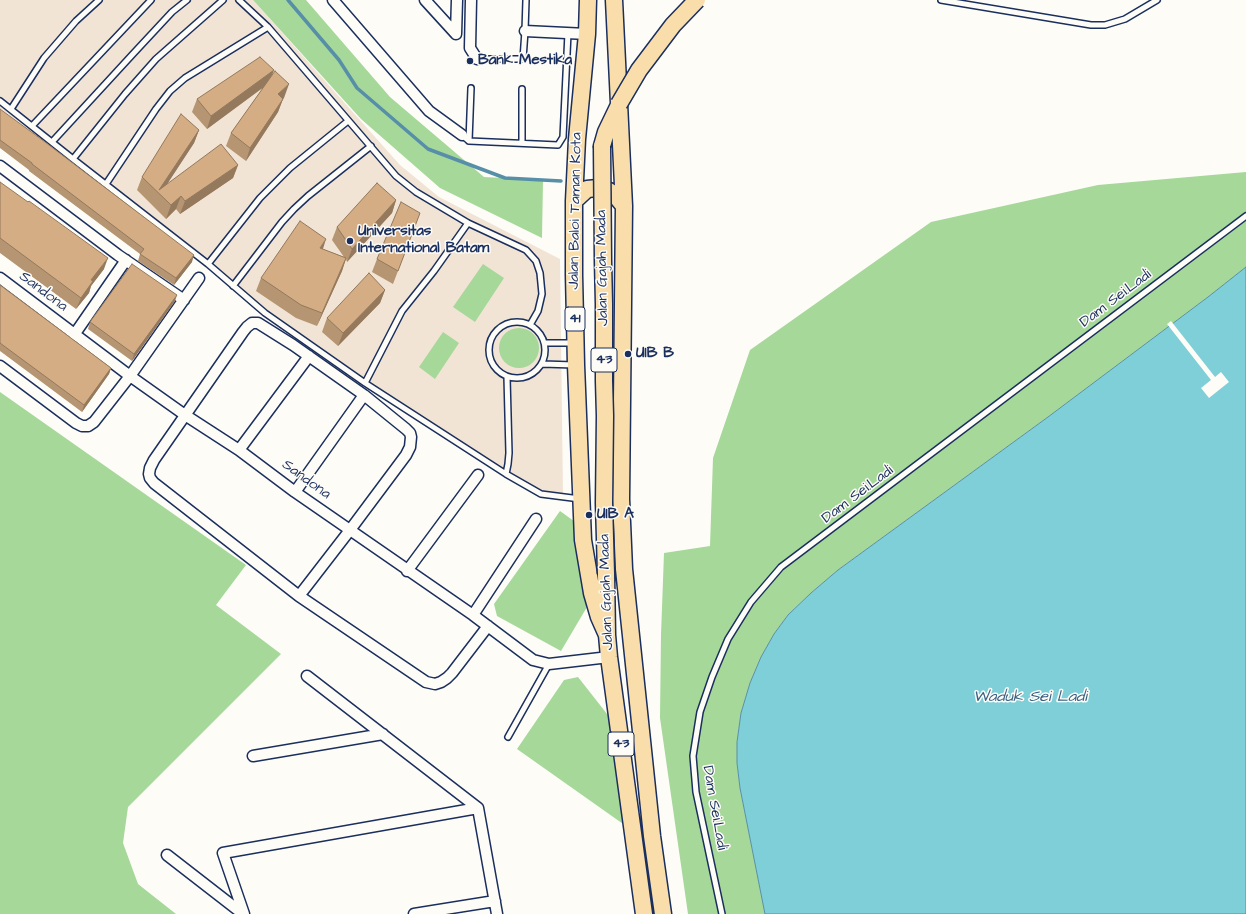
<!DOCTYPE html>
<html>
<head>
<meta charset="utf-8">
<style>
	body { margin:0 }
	canvas { display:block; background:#fdfcf7 }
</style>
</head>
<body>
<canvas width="1246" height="914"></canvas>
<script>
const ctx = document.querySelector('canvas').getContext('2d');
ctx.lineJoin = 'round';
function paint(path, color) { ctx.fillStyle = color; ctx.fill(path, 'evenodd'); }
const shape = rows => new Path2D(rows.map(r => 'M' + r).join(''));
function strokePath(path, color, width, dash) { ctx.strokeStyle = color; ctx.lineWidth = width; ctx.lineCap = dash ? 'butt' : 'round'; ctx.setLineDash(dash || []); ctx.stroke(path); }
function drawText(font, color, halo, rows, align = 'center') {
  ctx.font = font + ' "Architects Daughter",sans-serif'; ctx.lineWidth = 3; ctx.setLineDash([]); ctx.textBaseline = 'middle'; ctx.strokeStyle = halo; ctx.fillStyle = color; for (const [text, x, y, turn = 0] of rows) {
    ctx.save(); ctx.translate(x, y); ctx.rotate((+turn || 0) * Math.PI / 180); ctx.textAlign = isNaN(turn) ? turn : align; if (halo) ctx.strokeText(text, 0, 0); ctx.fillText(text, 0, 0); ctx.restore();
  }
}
const built = shape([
	[0,0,253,0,400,165,439,197,560,259,563,497,548,498,535,495,342,370,274,323,148,220,0,108]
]);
const green = shape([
	[253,0,306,0,390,97,484,177,543,180,542,238,440,188,361,119],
	[1246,172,1246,267,1208,297,1048,417,838,570,811,593,788,615,774,634,761,657,750,683,741,713,737,742,737,763,740,788,765,914,688,914,660,718,661,635,664,553,710,546,713,458,750,350,931,222,1098,185],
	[483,264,504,278,475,322,453,307],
	'499 348a20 20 0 1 1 40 0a20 20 0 1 1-40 0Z',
	[443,332,459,343,435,379,419,367],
	[0,392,246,565,216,605,281,654,128,807,123,843,138,884,176,914,0,914],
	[560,511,578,524,587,607,561,651,497,616,494,604],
	[578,677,611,719,626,826,517,749,564,680]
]);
const water = shape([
	[1246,267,1246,914,765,914,740,788,737,763,737,742,741,713,750,683,761,657,774,634,788,615,811,593,838,570,1048,417,1208,297,1246,267]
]);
const pier = shape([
	[1171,321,1215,377,1221,372,1229,382,1209,398,1201,388,1211,380,1167,324]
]);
const stream = shape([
	[288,0,339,60,357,88,428,149,505,178,561,181]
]);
const service = shape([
	[239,0,268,27,396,176,416,192,468,223,526,250,536,261,540,273,542,294,538,311,530,325],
	[941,0,1091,25,1105,25,1125,19,1157,0],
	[477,59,523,59,525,31,526,0],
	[0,101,73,159,208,264,265,313,365,383,506,474,508,464,509,453,507,377],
	[11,109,44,58,76,21,99,0],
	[32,126,151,0],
	[462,135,469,141,558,145,563,137,568,33],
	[469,141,471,88],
	[52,142,132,55,172,12,187,0],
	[522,143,522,89],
	[73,159,125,94,156,59,223,0],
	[106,184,156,109,170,91,185,78,268,27],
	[208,264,260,198,290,168,348,121],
	[233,286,282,222,294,209,308,196,371,146],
	'489 350a28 28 0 1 1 56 0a28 28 0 1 1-56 0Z',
	[545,343,574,343],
	[542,364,575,365],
	[365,383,402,311,434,271,468,223],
	[506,474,541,494,580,499],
	[508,737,549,664],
	[722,914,696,792,693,756,700,712,712,677,728,639,751,602,781,567,1246,216]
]);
const minor = shape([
	[333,0,429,111,462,135],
	[425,0,456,34],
	[471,0,470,48,477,59],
	[525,31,587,34],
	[456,34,457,0],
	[0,166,118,255,184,300],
	[0,278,130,376,185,415,239,450,295,492,473,615,533,660,549,664,609,657],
	[74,335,126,260],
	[0,366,76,423,82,426,88,426,94,422,130,376,199,278],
	[239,450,309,356],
	[295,492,364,395],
	[407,571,478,475],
	[299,596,350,530,406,455,410,447,411,437,410,433,406,429,364,395,293,345,258,323,252,323,247,327,243,332,154,460,150,468,149,474,150,478,154,483,299,596,426,682,435,684,441,682,447,678,452,673,488,626],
	[473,615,536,519],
	[307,676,478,808,497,914],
	[253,756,383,734],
	[167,855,243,914],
	[244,914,223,853,478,808],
	[414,914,495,901]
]);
const trunk = shape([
	[588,0,587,34,577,139,574,201,574,275,576,365,583,540,592,593,599,617,607,635],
	[614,0,624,206,621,499,624,569,652,836,663,914],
	[602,146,606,132,619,105],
	[574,201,587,189,598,188,609,191,616,196,624,206],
	[606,574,607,635,609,657,644,914]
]);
const trunkBridge = shape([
	[619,104,639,70,673,25,697,0],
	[602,146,603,261,604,304,604,381,605,416,604,503,606,574]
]);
const wall = shape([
	[274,70,271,76,284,98,283,99,278,112,246,161,226,146,231,133,264,87,207,129,192,112,197,99],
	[0,109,192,262,174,285,138,261,140,254,29,171,29,170,0,148],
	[199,130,194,143,167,184,238,165,233,178,180,214,176,209,166,219,137,190,142,177],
	[0,182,104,269,91,286,89,293,76,309,0,253],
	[396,200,392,213,347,262,346,259,342,271,317,326,296,318,256,291,261,278,323,249,344,257,332,240,337,227],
	[420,213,393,284,372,272,377,259],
	[0,285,111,368,109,374,82,412,0,351],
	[385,290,380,303,338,346,322,332,327,318],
	[175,301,132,361,88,329,90,322]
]);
const shadedWall = shape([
	[274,70,269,83,207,129,211,116],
	[289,84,284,98,273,107,278,94],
	[283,99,278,112,246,161,250,148],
	[199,130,194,143,160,195,159,190],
	[238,165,233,178,180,214,185,201],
	[181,196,176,209,166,219,171,205],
	[396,200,392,213,347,262,352,249],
	[326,239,322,252,320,248],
	[194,255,192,262,174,285,176,278],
	[108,258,104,269,91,286,89,293,76,309,81,298,91,280],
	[346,258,342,271,317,326,322,313],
	[385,290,380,303,338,346,343,333],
	[177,295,175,301,132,361,134,354],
	[111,368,109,374,82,412,84,405]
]);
const building = shape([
	[260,57,274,70,211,116,197,99,260,57],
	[275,71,289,84,278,94,283,99,250,148,231,133,275,71],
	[0,109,45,142,194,255,176,278,140,254,144,249,32,164,32,163,0,140,0,109],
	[181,114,199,130,159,190,221,144,238,165,185,201,181,196,171,205,142,177,181,114],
	[0,182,28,202,29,201,108,258,91,280,93,281,81,298,0,238,0,182],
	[377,183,396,200,352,249,337,227,377,183],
	[401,202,420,213,398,271,377,259,401,202],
	[300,221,326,239,320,248,346,258,322,313,301,305,261,278,300,221],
	[132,264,177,295,134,354,90,322,132,264],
	[369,273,385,290,343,333,327,318,369,273],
	[0,285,111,368,84,405,0,343,0,285]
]);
const markers = [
	[470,61,4,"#1b2f5e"],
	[350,241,4,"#1b2f5e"],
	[628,354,4,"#1b2f5e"],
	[589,515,4,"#1b2f5e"]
];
const shields = [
	[575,319,20],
	[604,360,26],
	[621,744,26]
];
const shieldNames = [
	["41",575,319],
	["43",604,360],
	["43",621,744]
];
const poiNames = [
	["Bank Mestika",478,61],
	["Universitas",358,232],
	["International Batam",358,249],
	["UIB B",636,354],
	["UIB A",597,515]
];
const streetNames = [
	["Jalan Baloi Taman Kota",576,211,-89],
	["Jalan Gajah Mada",603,268,-91],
	["Sandona",43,292,37],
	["Dam Sei.Ladi",1116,299,-37],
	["Sandona",306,480,36],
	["Dam Sei.Ladi",858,495,-37],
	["Jalan Gajah Mada",607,592,-92],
	["Dam Sei.Ladi",714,808,80]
];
const waterNames = [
	["Waduk Sei Ladi",1030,698]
];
paint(built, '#f1e4d5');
paint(green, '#a6d89a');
paint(water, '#7fcfd9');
strokePath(water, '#578fa8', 1);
paint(pier, '#fdfcf7');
strokePath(stream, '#578fa8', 3.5);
strokePath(service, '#1b2f5e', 8);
strokePath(minor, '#1b2f5e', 13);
strokePath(trunk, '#1b2f5e', 19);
strokePath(service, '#fdfcf7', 5);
strokePath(minor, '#fdfcf7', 10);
strokePath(trunk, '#f9deab', 16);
strokePath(trunkBridge, '#1b2f5e', 19, []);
strokePath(trunkBridge, '#f9deab', 16);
paint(wall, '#b69572');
paint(shadedWall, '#94795d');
paint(building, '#d4ad85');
strokePath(building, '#94795d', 1);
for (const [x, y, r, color] of markers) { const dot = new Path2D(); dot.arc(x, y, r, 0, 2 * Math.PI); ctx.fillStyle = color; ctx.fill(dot); strokePath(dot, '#fdfcf7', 1.5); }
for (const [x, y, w] of shields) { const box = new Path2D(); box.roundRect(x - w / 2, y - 12, w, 24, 3); ctx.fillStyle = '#fdfcf7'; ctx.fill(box); strokePath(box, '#1b2f5e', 1); }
drawText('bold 14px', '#1b2f5e', null, shieldNames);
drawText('bold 15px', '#1b2f5e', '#fdfcf7', poiNames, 'left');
drawText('15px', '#1b2f5e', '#fdfcf7', streetNames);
drawText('italic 16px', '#395f83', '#fdfcf7', waterNames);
</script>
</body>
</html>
